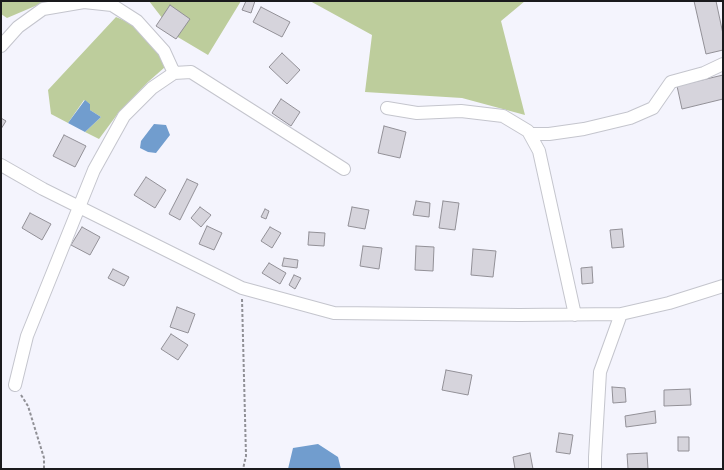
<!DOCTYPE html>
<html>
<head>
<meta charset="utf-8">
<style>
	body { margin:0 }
	#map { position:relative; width:724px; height:470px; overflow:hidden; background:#f4f4fd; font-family:Roboto,sans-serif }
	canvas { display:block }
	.frame { position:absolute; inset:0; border:2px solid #1a1a1d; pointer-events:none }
</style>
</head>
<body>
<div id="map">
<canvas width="724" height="470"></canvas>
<div class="frame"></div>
</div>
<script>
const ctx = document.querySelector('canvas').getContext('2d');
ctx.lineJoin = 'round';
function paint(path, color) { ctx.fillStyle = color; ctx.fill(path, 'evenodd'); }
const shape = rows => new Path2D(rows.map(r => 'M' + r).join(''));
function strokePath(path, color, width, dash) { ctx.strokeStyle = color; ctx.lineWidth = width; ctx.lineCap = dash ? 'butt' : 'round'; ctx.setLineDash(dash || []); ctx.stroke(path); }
const green = shape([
	[1,1,47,1,7,18,1,14],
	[149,1,241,1,208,55,176,36],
	[310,1,525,1,501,21,525,115,462,98,365,92,372,35],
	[116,17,135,25,158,52,165,67,148,82,119,112,99,139,85,132,101,117,90,110,90,104,84,100,68,123,51,114,48,90]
]);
const water = shape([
	[85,100,90,104,90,110,101,117,85,132,68,123],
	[154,124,166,125,170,135,156,153,148,152,140,148,141,141],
	[318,444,338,457,341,469,288,469,293,448]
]);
const building = shape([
	[246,1,255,1,251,13,242,10,246,1],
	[694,1,716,1,723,34,723,50,706,54,694,1],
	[170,5,190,19,176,39,156,26,170,5],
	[261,7,290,22,282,37,253,22,261,7],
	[282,53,300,70,287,84,269,67,282,53],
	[723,75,723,99,682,109,677,86,723,75],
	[281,99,300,112,291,126,272,113,281,99],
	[1,118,6,121,1,129,1,118],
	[384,126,406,132,400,158,378,153,384,126],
	[64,135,86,146,75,167,53,156,64,135],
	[146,177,166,190,155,208,134,195,146,177],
	[187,179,198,184,180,220,169,214,187,179],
	[416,201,430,203,429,217,413,215,416,201],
	[443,201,459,203,455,230,439,228,443,201],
	[200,207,211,215,201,227,191,218,200,207],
	[352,207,369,210,365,229,348,226,352,207],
	[265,209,269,211,266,219,261,217,265,209],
	[30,213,51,224,42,240,22,228,30,213],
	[207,226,222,233,214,250,199,244,207,226],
	[82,227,100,237,90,255,71,245,82,227],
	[270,227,281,233,272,248,261,241,270,227],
	[622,229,624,247,612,248,610,230,622,229],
	[309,232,325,233,324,246,308,245,309,232],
	[363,246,382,248,379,269,360,266,363,246],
	[416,246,434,247,433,271,415,270,416,246],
	[473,249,496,251,493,277,471,275,473,249],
	[284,258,298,260,297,268,282,266,284,258],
	[269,263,286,273,280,284,262,273,269,263],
	[592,267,593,283,582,284,581,268,592,267],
	[113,269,129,277,124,286,108,278,113,269],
	[294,275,301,278,295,289,289,285,294,275],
	[177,307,195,314,188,333,170,327,177,307],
	[171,334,188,345,178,360,161,349,171,334],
	[446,370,472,375,468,395,442,390,446,370],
	[612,387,625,388,626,402,613,403,612,387],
	[690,389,691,405,664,406,664,390,690,389],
	[655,411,656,423,626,427,625,416,655,411],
	[559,433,573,435,570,454,556,452,559,433],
	[678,437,689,437,689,451,678,451,678,437],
	[530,453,533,469,515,469,513,457,530,453],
	[647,453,648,469,628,469,627,454,647,453]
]);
const path = shape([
	[242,299,246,456,243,469],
	[21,395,28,406,44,458,44,469]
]);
const minor = shape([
	[1,46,18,27,43,9,84,2,112,5,137,21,164,51,174,73],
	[387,108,417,113,461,111,503,116,528,131,539,151,575,315],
	[530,134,549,134,584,129,630,118,653,108,671,82,704,73,723,64],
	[1,165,43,189,242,288,334,313,519,315,621,314,669,303,723,286],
	[15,385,27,336,94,170,124,116,152,88,174,73,191,72,344,169],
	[595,469,595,457,600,372,621,314]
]);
paint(green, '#bdcd9c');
paint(water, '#719dce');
paint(building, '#d6d4dc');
strokePath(building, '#929097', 1);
strokePath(minor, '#c4c5cd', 14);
strokePath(path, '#909096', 2, [3, 2]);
strokePath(minor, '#fff', 12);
</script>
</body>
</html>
